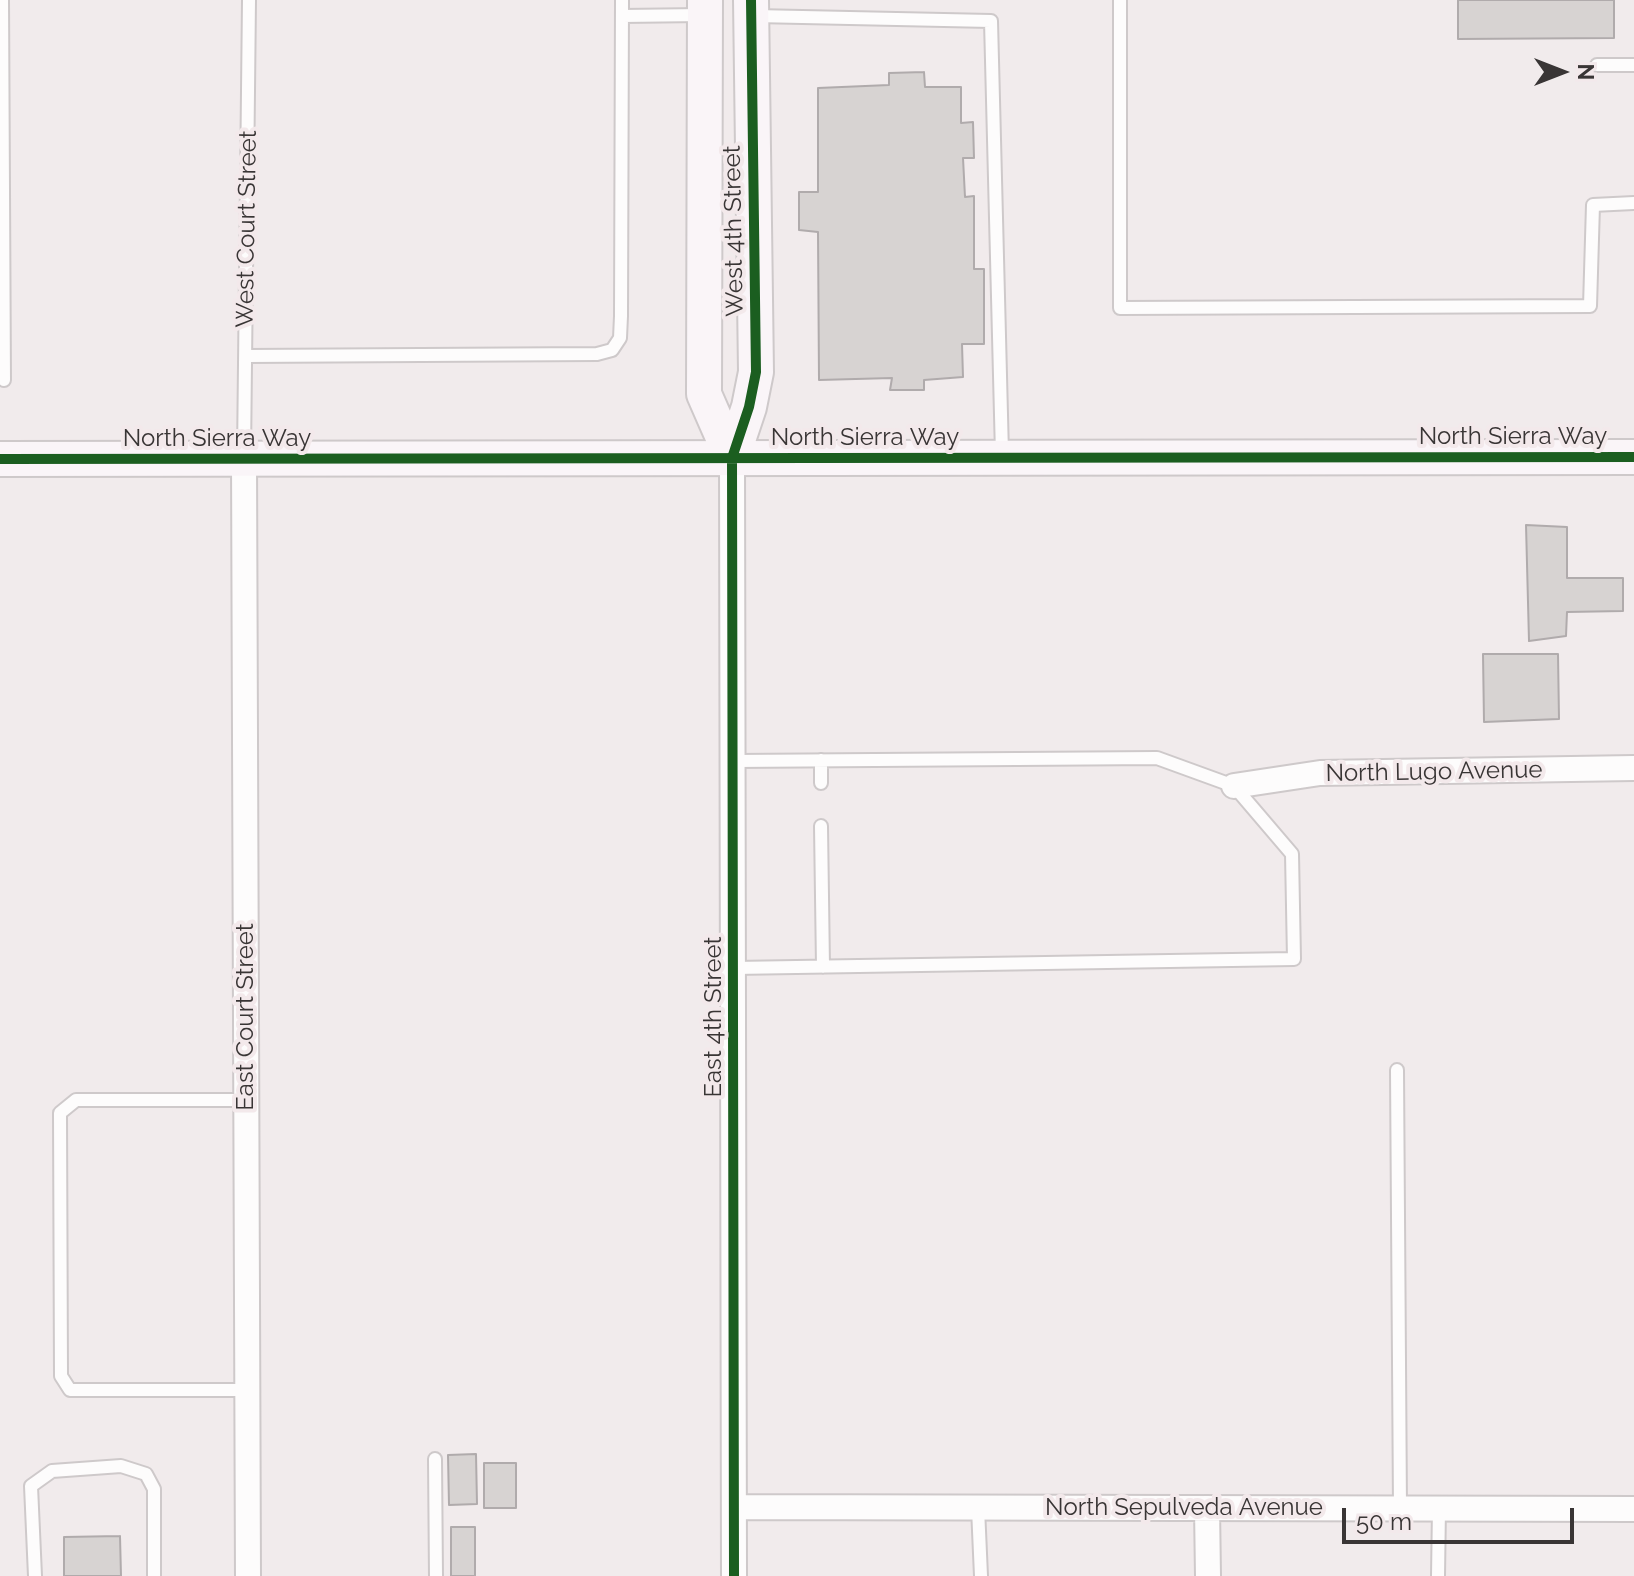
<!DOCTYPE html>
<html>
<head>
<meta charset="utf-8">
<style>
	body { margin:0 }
	#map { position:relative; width:1634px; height:1576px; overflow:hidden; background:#f1ebec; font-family:Raleway,sans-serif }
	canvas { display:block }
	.north { position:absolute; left:1522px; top:32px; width:80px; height:80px; -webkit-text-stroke:6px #f3e9eb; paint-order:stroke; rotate:90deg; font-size:22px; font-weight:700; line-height:32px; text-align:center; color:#393535 }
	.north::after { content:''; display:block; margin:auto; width:28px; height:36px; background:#393535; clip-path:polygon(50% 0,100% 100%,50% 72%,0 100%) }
	.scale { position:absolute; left:1342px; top:1508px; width:232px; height:36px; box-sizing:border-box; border:4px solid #393535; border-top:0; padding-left:10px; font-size:24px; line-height:28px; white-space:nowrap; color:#393535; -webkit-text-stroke:6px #f3e9eb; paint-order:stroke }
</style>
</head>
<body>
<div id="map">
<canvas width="1634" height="1576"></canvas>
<div class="north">N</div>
<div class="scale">50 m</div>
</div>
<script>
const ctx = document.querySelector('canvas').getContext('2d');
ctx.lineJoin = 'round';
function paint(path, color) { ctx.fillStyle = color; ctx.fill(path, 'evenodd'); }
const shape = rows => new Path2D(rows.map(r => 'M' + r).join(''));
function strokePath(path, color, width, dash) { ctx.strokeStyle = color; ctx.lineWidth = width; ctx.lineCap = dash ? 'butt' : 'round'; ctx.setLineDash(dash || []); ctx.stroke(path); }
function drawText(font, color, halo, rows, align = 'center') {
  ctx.font = font + ' Raleway,sans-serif'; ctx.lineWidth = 8; ctx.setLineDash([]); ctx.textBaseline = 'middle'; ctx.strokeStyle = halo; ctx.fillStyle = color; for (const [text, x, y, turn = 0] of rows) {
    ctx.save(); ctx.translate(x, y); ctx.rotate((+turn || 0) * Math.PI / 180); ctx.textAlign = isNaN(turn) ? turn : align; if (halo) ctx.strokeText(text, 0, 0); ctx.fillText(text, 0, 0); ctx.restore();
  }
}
const building = shape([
	[1458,0,1614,0,1614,38,1458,39,1458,0],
	[924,72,925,87,961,87,961,123,973,122,974,158,963,158,965,197,974,196,974,269,984,269,984,344,962,344,963,377,924,380,924,390,890,390,892,378,819,380,818,232,799,230,799,192,818,192,818,88,889,85,889,73,924,72],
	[1526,525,1567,527,1567,578,1623,578,1623,611,1567,612,1566,636,1529,641,1526,525],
	[1483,654,1558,654,1559,719,1484,722,1483,654],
	[476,1454,477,1504,449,1505,448,1455,476,1454],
	[484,1463,516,1463,516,1508,484,1508,484,1463],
	[451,1527,475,1527,475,1576,451,1576,451,1527],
	[120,1536,121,1576,64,1576,64,1537,120,1536]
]);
const lane = shape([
	[2,0,4,380],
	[1120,0,1120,308,1590,306,1593,205,1634,203],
	[622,16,702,15],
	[755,16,991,21,1002,454],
	[1597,65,1634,65],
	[246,356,597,354,612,350,620,338,621,316,622,0],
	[244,455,249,0],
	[821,760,821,783],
	[734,761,1157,758,1234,786,1292,854,1294,959,734,968],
	[821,826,823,967],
	[1397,1070,1400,1508],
	[247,1100,76,1100,60,1113,61,1376,70,1390,248,1390],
	[435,1459,436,1576],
	[978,1508,981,1576],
	[35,1576,31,1486,52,1471,121,1466,146,1474,154,1489,154,1576],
	[1438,1576,1439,1508]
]);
const street = shape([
	[244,458,248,1576],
	[732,458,734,1576],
	[1234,786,1320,773,1634,768],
	[734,1507,1634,1509],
	[1207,1508,1208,1576]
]);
const secondary = shape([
	[705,0,704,394,732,458],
	[732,458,749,407,756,372,751,0],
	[0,459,1634,457]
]);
const cycleway = shape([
	[0,459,1634,457],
	[734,1576,732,458,749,407,756,372,751,0]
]);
const streetNames = [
	["West Court Street",247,229,-89],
	["West 4th Street",734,231,-91],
	["North Sierra Way",1513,437],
	["North Sierra Way",865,438],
	["North Sierra Way",217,439],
	["North Lugo Avenue",1434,772,-1],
	["East Court Street",246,1017,-90],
	["East 4th Street",714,1017,-90],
	["North Sepulveda Avenue",1184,1508]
];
paint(building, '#d7d3d2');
strokePath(building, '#b0abac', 2);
strokePath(lane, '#cec9ca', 16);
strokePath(street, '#cec9ca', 28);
strokePath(secondary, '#cec9ca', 38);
strokePath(lane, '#fdfcfc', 12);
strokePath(street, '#fdfcfc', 24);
strokePath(secondary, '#faf5f8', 34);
strokePath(cycleway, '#1b5e20', 10);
drawText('24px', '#393535', '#f3e9eb', streetNames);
</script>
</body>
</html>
